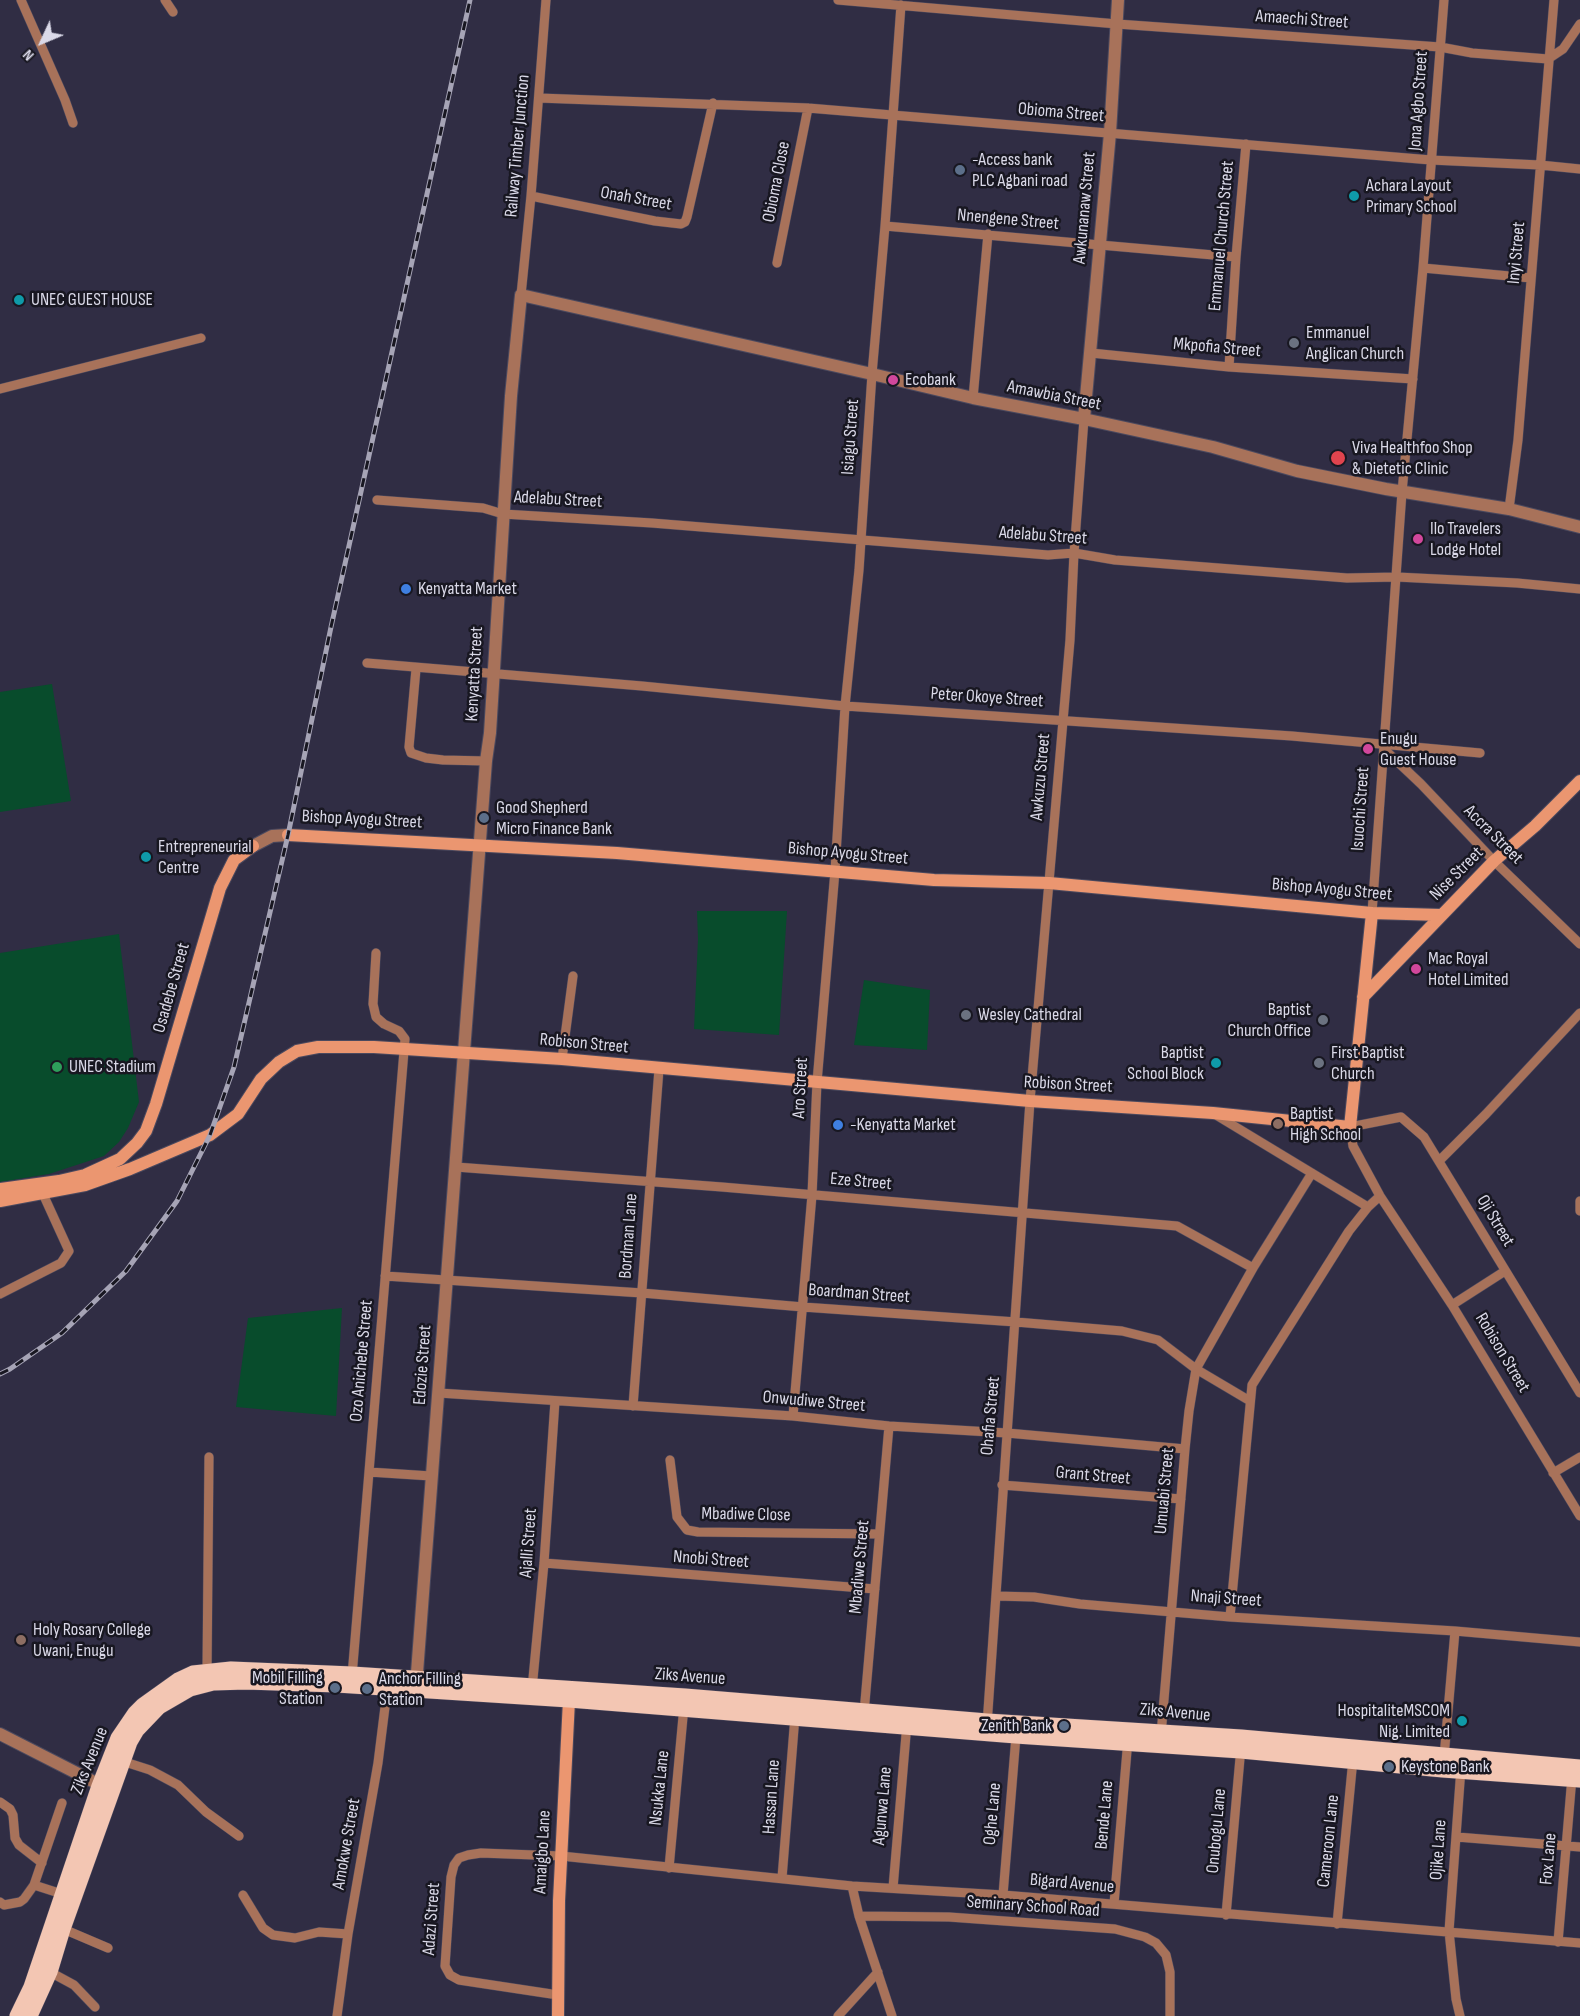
<!DOCTYPE html>
<html>
<head>
<meta charset="utf-8">
<style>
	body { margin:0 }
	#map { position:relative; width:1580px; height:2016px; overflow:hidden; background:#302d44; font-family:"Sofia Sans Condensed",sans-serif }
	canvas { display:block }
	.north { position:absolute; left:12px; top:12px; width:60px; height:60px; -webkit-text-stroke:4px #181721; paint-order:stroke; rotate:226deg; font-size:16px; font-weight:700; line-height:24px; text-align:center; color:#dad9e8 }
	.north::after { content:''; display:block; margin:auto; width:21px; height:27px; background:#dad9e8; clip-path:polygon(50% 0,100% 100%,50% 72%,0 100%) }
</style>
</head>
<body>
<div id="map">
<canvas width="1580" height="2016"></canvas>
<div class="north">N</div>
</div>
<script>
const ctx = document.querySelector('canvas').getContext('2d');
ctx.lineJoin = 'round';
function paint(path, color) { ctx.fillStyle = color; ctx.fill(path, 'evenodd'); }
const shape = rows => new Path2D(rows.map(r => 'M' + r).join(''));
function strokePath(path, color, width, dash) { ctx.strokeStyle = color; ctx.lineWidth = width; ctx.lineCap = dash ? 'butt' : 'round'; ctx.setLineDash(dash || []); ctx.stroke(path); }
function drawText(font, color, halo, rows, align = 'center') {
  ctx.font = font + ' "Sofia Sans Condensed",sans-serif'; ctx.lineWidth = 5; ctx.setLineDash([]); ctx.textBaseline = 'middle'; ctx.strokeStyle = halo; ctx.fillStyle = color; for (const [text, x, y, turn = 0] of rows) {
    ctx.save(); ctx.translate(x, y); ctx.rotate((+turn || 0) * Math.PI / 180); ctx.textAlign = isNaN(turn) ? turn : align; if (halo) ctx.strokeText(text, 0, 0); ctx.fillText(text, 0, 0); ctx.restore();
  }
}
const green = shape([
	[52,684,71,801,0,812,0,692],
	[697,911,787,911,779,1035,694,1029,698,939],
	[119,934,139,1102,128,1128,119,1142,104,1156,49,1174,0,1182,0,953],
	[864,980,930,990,927,1050,854,1045],
	[342,1308,336,1416,236,1407,248,1318]
]);
const minor = shape([
	[21,0,65,100,73,123],
	[165,0,173,12],
	[838,0,1117,24,1440,47,1472,53,1548,59,1563,49,1580,24],
	[539,98,808,108,1431,160,1540,165,1580,169],
	[531,196,655,221,681,224,685,222,687,217,713,103],
	[885,226,1236,257],
	[777,263,808,108],
	[1423,268,1531,278],
	[521,295,531,196,546,0],
	[1091,353,1229,367,1413,379],
	[1229,367,1236,257,1246,144],
	[0,389,201,338],
	[973,398,988,234],
	[377,500,483,508,503,514,652,523,1048,555,1074,553,1115,560,1347,578,1397,577,1517,583,1580,589],
	[1509,509,1518,440,1554,0],
	[367,663,642,686,845,706,1292,736,1480,753],
	[416,669,409,747,411,753,426,758,443,760,486,761],
	[1384,749,1421,784,1494,861,1580,944],
	[1372,913,1402,492,1423,268,1444,0],
	[562,1059,573,976],
	[1216,1115,1368,1207],
	[1439,1161,1486,1114,1580,1013],
	[456,1167,722,1187,1177,1226,1253,1268],
	[1580,1201,1580,1211],
	[385,1276,642,1293,803,1307,1016,1322,1122,1331,1158,1340,1196,1369,1250,1401],
	[0,1294,61,1263,69,1251,43,1194],
	[1452,1305,1505,1271],
	[439,1393,793,1416,889,1426,1007,1433,1185,1449],
	[1580,1393,1424,1137,1401,1117,1350,1127,1353,1146,1380,1196,1452,1305,1580,1516],
	[633,1406,659,1069],
	[793,1416,812,1195,817,1082,835,871,845,706,859,570,872,374,885,226,901,5],
	[670,1460,677,1517,687,1530,698,1532,879,1534],
	[369,1472,431,1476],
	[1553,1473,1580,1457],
	[1002,1485,1181,1499],
	[544,1563,875,1589],
	[996,1596,1034,1597,1080,1604,1230,1617,1455,1631,1580,1642],
	[1230,1617,1252,1385,1349,1231,1368,1207,1380,1196],
	[207,1671,209,1457],
	[352,1676,405,1039,399,1031,384,1024,376,1017,373,1004,376,953],
	[532,1689,544,1563,555,1401],
	[864,1713,889,1426],
	[987,1725,1030,1101,1070,640,1074,553,1084,419],
	[1161,1735,1185,1449,1189,1411,1196,1369,1253,1268,1312,1173],
	[1444,1757,1455,1631],
	[122,1761,150,1770,178,1785,206,1812,239,1836],
	[0,1802,10,1809,13,1815,15,1838,19,1845,42,1863],
	[1457,1837,1580,1847],
	[669,1868,684,1706],
	[782,1878,795,1716],
	[34,1885,62,1894],
	[852,1886,859,1916,949,1917,1115,1929,1145,1937,1156,1943,1166,1955,1170,1972,1170,2016],
	[893,1888,907,1723],
	[243,1895,263,1928,273,1935,295,1938,319,1932,348,1934],
	[1003,1895,1016,1736],
	[0,1902,4,1905,20,1902,24,1899,34,1885,62,1803],
	[1114,1904,1128,1739],
	[1226,1915,1241,1747],
	[859,1916,892,2016],
	[1337,1924,1353,1759],
	[61,1928,108,1948],
	[1558,1942,1572,1777],
	[50,1972,74,1985,95,2007],
	[558,1995,459,1980,450,1975,445,1966,451,1877,454,1865,459,1858,468,1855,481,1853,561,1856,852,1886,1003,1895,1580,1943],
	[337,2016,348,1934,378,1763,388,1683],
	[838,2016,878,1972],
	[1460,2016,1456,1999,1449,1931,1461,1768]
]);
const tertiary = shape([
	[1084,419,1110,133,1118,0],
	[253,846,272,836,288,835],
	[416,1686,486,761,490,733,511,396,521,295,872,374,973,398,1084,419,1213,447,1297,471,1386,489,1509,509,1580,527],
	[0,1734,106,1788]
]);
const secondary = shape([
	[288,835,617,853,934,880,1049,883,1372,913,1441,915],
	[1363,997,1494,861,1535,826,1580,781],
	[0,1189,59,1181,85,1175,120,1159,137,1143,146,1131,156,1104,220,888,234,860,253,846],
	[0,1201,85,1185,130,1169,210,1135,238,1114,261,1079,279,1062,297,1051,318,1047,374,1047,562,1059,1030,1101,1213,1113,1350,1127,1372,913],
	[558,2016,559,1901,569,1700]
]);
const primary = shape([
	[17,2016,31,1987,99,1786,118,1738,135,1713,143,1705,178,1680,193,1673,231,1669,352,1674,685,1696,987,1721,1241,1737,1580,1767],
	[30,2016,50,1972,63,1929,130,1742,137,1730,159,1707,190,1689,213,1683,246,1682,337,1685,569,1700,1016,1736,1241,1751,1443,1770,1580,1780]
]);
const rail = shape([
	[0,1374,10,1369,62,1333,126,1271,177,1201,210,1135,234,1067,288,835,331,627,470,0]
]);
const markers = [
	[960,170,6,"#5c6f8a"],
	[1354,196,6,"#0f9aa8"],
	[19,300,6,"#0f9aa8"],
	[1294,343,6,"#6b7280"],
	[893,380,6,"#d1479c"],
	[1338,458,8,"#e0444e"],
	[1418,539,6,"#d1479c"],
	[406,589,6,"#3f7fe0"],
	[1368,749,6,"#d1479c"],
	[484,818,6,"#5c6f8a"],
	[146,857,6,"#0f9aa8"],
	[1416,969,6,"#d1479c"],
	[966,1015,6,"#6b7280"],
	[1323,1020,6,"#6b7280"],
	[1216,1063,6,"#0f9aa8"],
	[1319,1063,6,"#6b7280"],
	[57,1067,6,"#2e9e5b"],
	[1278,1124,6,"#8d6e63"],
	[838,1125,6,"#3f7fe0"],
	[21,1640,6,"#8d6e63"],
	[335,1688,6,"#5c6f8a"],
	[367,1689,6,"#5c6f8a"],
	[1462,1721,6,"#0f9aa8"],
	[1064,1726,6,"#5c6f8a"],
	[1389,1767,6,"#5c6f8a"]
];
const streetNames = [
	["Amaechi Street",1302,20,4],
	["Jona Agbo Street",1419,101,-86],
	["Obioma Street",1061,113,5],
	["Railway Timber Junction",518,146,-85],
	["Obioma Close",777,182,-79],
	["Onah Street",636,199,10],
	["Awkunanaw Street",1085,208,-85],
	["Nnengene Street",1008,220,5],
	["Emmanuel Church Street",1222,236,-85],
	["Inyi Street",1517,253,-85],
	["Mkpofia Street",1217,348,5],
	["Amawbia Street",1054,396,11],
	["Isiagu Street",851,437,-86],
	["Adelabu Street",558,500,3],
	["Adelabu Street",1043,536,4],
	["Kenyatta Street",475,674,-87],
	["Peter Okoye Street",987,698,4],
	["Awkuzu Street",1041,777,-85],
	["Isuochi Street",1361,809,-86],
	["Bishop Ayogu Street",362,820,3],
	["Accra Street",1493,835,45],
	["Bishop Ayogu Street",848,854,5],
	["Nise Street",1457,874,-45],
	["Bishop Ayogu Street",1332,890,5],
	["Osadebe Street",172,988,-74],
	["Robison Street",584,1044,5],
	["Robison Street",1068,1085,3],
	["Aro Street",801,1088,-87],
	["Eze Street",861,1182,5],
	["Oji Street",1495,1221,59],
	["Bordman Lane",629,1236,-86],
	["Boardman Street",859,1294,4],
	["Robison Street",1502,1353,59],
	["Ozo Anichebe Street",362,1361,-85],
	["Edozie Street",423,1365,-86],
	["Onwudiwe Street",814,1402,5],
	["Ohafia Street",991,1416,-85],
	["Grant Street",1093,1476,5],
	["Umuabi Street",1165,1491,-85],
	["Mbadiwe Close",746,1515,1],
	["Ajalli Street",529,1543,-86],
	["Nnobi Street",711,1560,4],
	["Mbadiwe Street",860,1567,-85],
	["Nnaji Street",1226,1599,4],
	["Ziks Avenue",690,1677,4],
	["Ziks Avenue",1175,1713,5],
	["Ziks Avenue",90,1761,-68],
	["Nsukka Lane",660,1788,-84],
	["Hassan Lane",772,1797,-86],
	["Agunwa Lane",883,1806,-85],
	["Oghe Lane",993,1814,-85],
	["Bende Lane",1105,1815,-85],
	["Onubogu Lane",1217,1831,-85],
	["Cameroon Lane",1329,1841,-84],
	["Amokwe Street",347,1844,-80],
	["Ojike Lane",1439,1850,-86],
	["Amaigbo Lane",543,1852,-87],
	["Fox Lane",1549,1859,-85],
	["Bigard Avenue",1072,1884,5],
	["Seminary School Road",1033,1907,4],
	["Adazi Street",432,1919,-86]
];
const poiNames = [
	["-Access bank",972,160],
	["PLC Agbani road",972,181],
	["Achara Layout",1366,186],
	["Primary School",1366,207],
	["UNEC GUEST HOUSE",31,300],
	["Emmanuel",1306,333],
	["Anglican Church",1306,354],
	["Ecobank",905,380],
	["Viva Healthfoo Shop",1352,448],
	["& Dietetic Clinic",1352,469],
	["Ilo Travelers",1430,529],
	["Lodge Hotel",1430,550],
	["Kenyatta Market",418,589],
	["Enugu",1380,739],
	["Guest House",1380,760],
	["Good Shepherd",496,808],
	["Micro Finance Bank",496,829],
	["Entrepreneurial",158,847],
	["Centre",158,868],
	["Mac Royal",1428,959],
	["Hotel Limited",1428,980],
	["Baptist",1311,1010,"right"],
	["Church Office",1311,1031,"right"],
	["Wesley Cathedral",978,1015],
	["Baptist",1204,1053,"right"],
	["School Block",1204,1074,"right"],
	["First Baptist",1331,1053],
	["Church",1331,1074],
	["UNEC Stadium",69,1067],
	["Baptist",1290,1114],
	["High School",1290,1135],
	["-Kenyatta Market",850,1125],
	["Holy Rosary College",33,1630],
	["Uwani, Enugu",33,1651],
	["Mobil Filling",323,1678,"right"],
	["Station",323,1699,"right"],
	["Anchor Filling",379,1679],
	["Station",379,1700],
	["HospitaliteMSCOM",1450,1711,"right"],
	["Nig. Limited",1450,1732,"right"],
	["Zenith Bank",1052,1726,"right"],
	["Keystone Bank",1401,1767]
];
paint(green, '#084c2c');
strokePath(minor, '#4b495e', 10);
strokePath(tertiary, '#4b495e', 14);
strokePath(secondary, '#4b495e', 14);
strokePath(primary, '#4b495e', 16);
strokePath(minor, '#a8725a', 9);
strokePath(tertiary, '#a8725a', 12);
strokePath(secondary, '#eb9670', 12);
strokePath(primary, '#f3c6b3', 15);
strokePath(rail, '#a6a4b6', 5);
strokePath(rail, '#181721', 3, [9]);
for (const [x, y, r, color] of markers) { const dot = new Path2D(); dot.arc(x, y, r, 0, 2 * Math.PI); ctx.fillStyle = color; ctx.fill(dot); strokePath(dot, '#181721', 2); }
drawText('18px', '#dad9e8', '#181721', streetNames);
drawText('18px', '#dad9e8', '#181721', poiNames, 'left');
</script>
</body>
</html>
